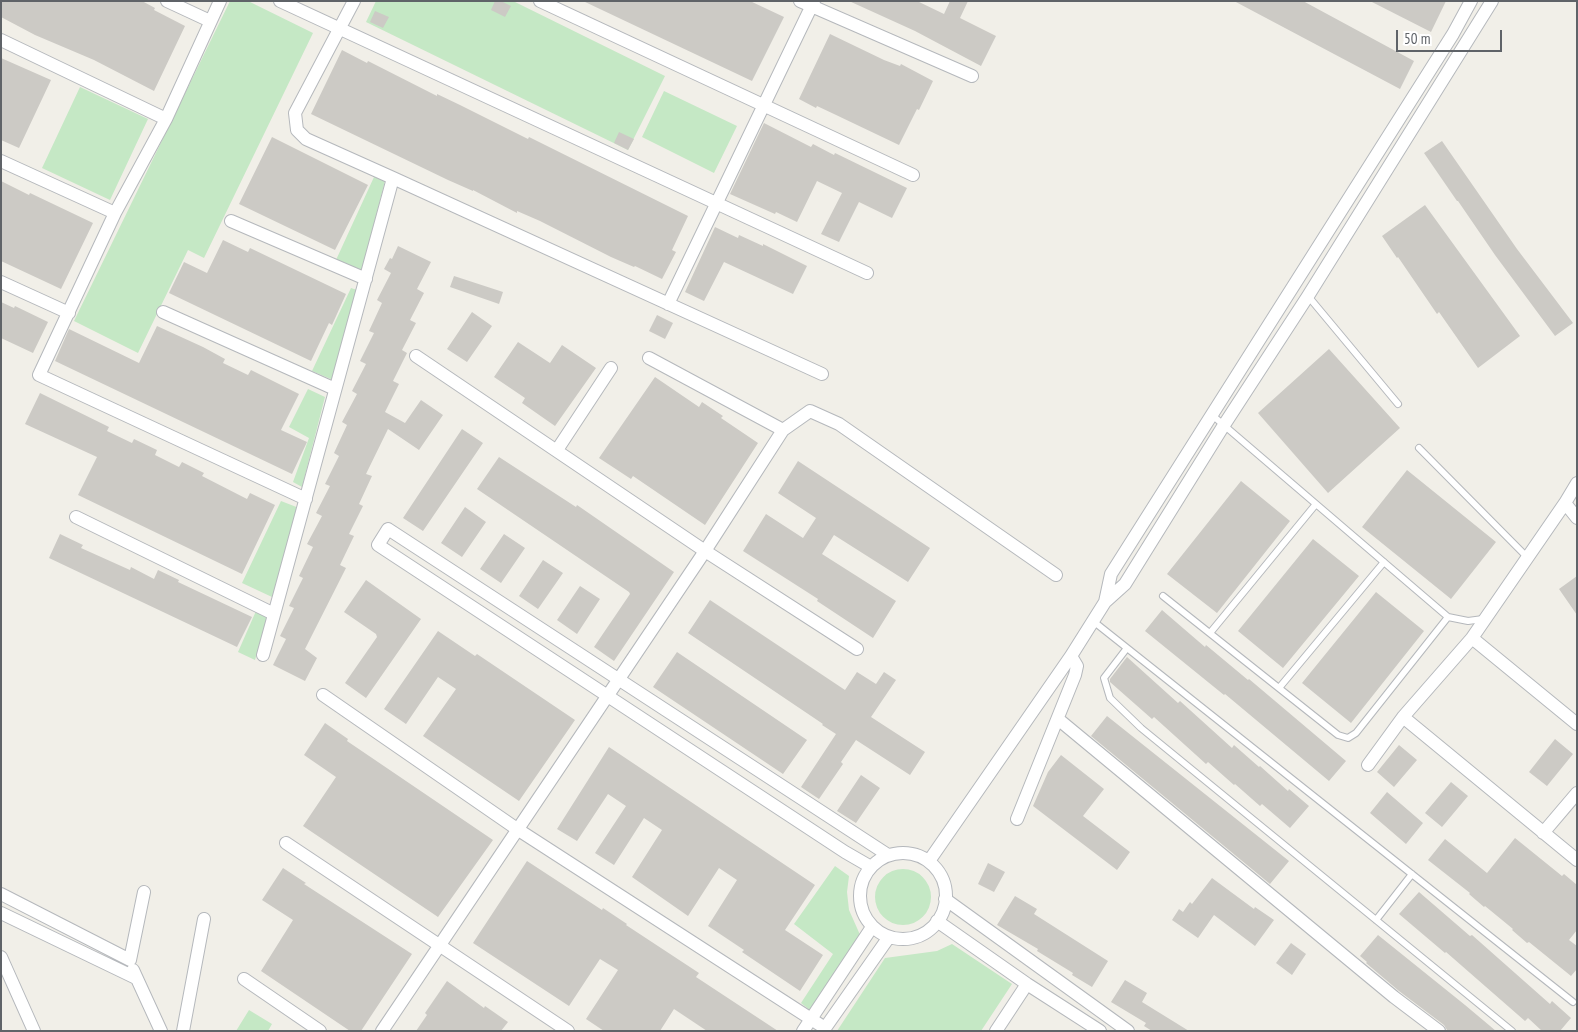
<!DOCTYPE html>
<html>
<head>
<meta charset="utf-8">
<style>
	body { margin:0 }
	#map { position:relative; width:1578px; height:1032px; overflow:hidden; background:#f1efe8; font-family:"PT Sans Narrow",sans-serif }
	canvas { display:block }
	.frame { position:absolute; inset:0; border:2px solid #5f6368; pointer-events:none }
	.scale { position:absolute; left:1396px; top:30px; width:106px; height:22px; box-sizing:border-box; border:2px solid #5f6368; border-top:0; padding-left:6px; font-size:15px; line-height:18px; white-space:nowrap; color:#5f6368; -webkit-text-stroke:4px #fff; paint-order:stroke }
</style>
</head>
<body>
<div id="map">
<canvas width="1578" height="1032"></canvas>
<div class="frame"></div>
<div class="scale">50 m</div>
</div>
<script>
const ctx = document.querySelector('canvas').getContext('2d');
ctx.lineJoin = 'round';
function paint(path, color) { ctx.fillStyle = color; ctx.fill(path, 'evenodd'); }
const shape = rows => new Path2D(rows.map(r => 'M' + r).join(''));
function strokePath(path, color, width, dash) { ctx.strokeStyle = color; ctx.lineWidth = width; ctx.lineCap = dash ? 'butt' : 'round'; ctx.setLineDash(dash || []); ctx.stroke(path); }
const green = shape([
	[230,1,248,1,313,33,204,258,188,250,138,353,74,321],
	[376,1,513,1,665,76,628,150,366,22],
	[80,87,148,119,110,200,42,168],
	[664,91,737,126,714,173,642,137],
	[374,177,385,181,362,270,336,260],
	[351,288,357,290,333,380,312,371],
	[308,389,325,397,302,487,293,482,309,438,289,427],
	[281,501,299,508,272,597,242,583],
	[256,611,268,615,255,660,238,652],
	[835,866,849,876,847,892,849,910,861,937,811,1011,801,1003,833,954,794,924],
	'875 897a28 28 0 1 1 56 0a28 28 0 1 1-56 0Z',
	[952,944,1012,984,981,1031,837,1031,885,958,937,951],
	[249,1010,272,1024,268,1031,236,1031]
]);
const building = shape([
	[1,1,142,1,155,8,154,10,185,26,154,91,94,60,35,35,1,17],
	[495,1,501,1,511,6,505,17,491,10],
	[583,1,750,1,784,17,752,81],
	[849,1,917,1,944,14,950,1,968,1,960,18,996,36,981,66,915,31],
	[1234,1,1303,1,1414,61,1400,89],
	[1370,1,1446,1,1431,32],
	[375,11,389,17,383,28,370,22],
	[830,34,884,60,900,66,901,64,933,81,919,110,917,109,899,145,834,114,817,106,816,108,799,99],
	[342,50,367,63,368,61,437,96,437,94,460,105,528,139,529,137,688,216,672,250,676,252,662,279,635,266,634,267,611,257,540,221,517,211,517,213,473,190,473,191,448,180,311,114],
	[1,58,51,80,19,148,1,140],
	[764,123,811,147,813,144,834,155,835,153,907,188,892,218,859,202,839,242,821,234,842,193,817,181,797,222,776,212,775,214,730,194],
	[619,132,634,139,628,150,614,143],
	[272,137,368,185,335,250,239,204],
	[1442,141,1517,249,1573,323,1555,336,1495,255,1458,201,1457,201,1424,153],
	[1,181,29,195,30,193,93,223,61,289,1,261],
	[1425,205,1520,336,1478,368,1439,312,1437,314,1398,257,1397,258,1382,236],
	[715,227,738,238,739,235,763,246,763,244,807,266,793,294,724,262,704,301,685,292],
	[223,240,248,252,250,248,346,294,332,325,329,323,311,361,169,293,184,262,207,273],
	[398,246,431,262,417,289,424,293,410,320,416,323,402,350,407,353,393,381,399,384,385,412,405,423,421,400,443,415,419,450,388,429,366,474,372,476,359,504,363,506,349,534,354,536,340,565,346,568,305,649,317,658,305,681,273,665,286,639,280,636,294,608,289,606,303,578,299,576,313,547,307,544,322,516,316,513,330,486,325,484,339,456,334,453,347,425,342,422,357,394,352,391,366,364,360,361,374,333,369,331,382,303,377,300,391,273,384,269,390,258,392,259],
	[454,276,503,292,499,304,450,287],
	[1,302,14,308,15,306,48,322,33,353,1,338],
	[472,312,492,326,467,362,447,349],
	[657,315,673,323,665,339,649,331],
	[157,326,203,347,225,359,223,363,248,375,251,370,299,394,281,430,307,442,292,474,55,361,69,329,139,363],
	[518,342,550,363,562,345,596,368,555,426,522,403,525,398,494,377],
	[1329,349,1400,428,1328,493,1258,413],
	[655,377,699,407,702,402,723,416,721,418,758,443,705,525,633,476,631,479,599,458],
	[40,393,109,427,107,431,132,443,134,439,157,450,155,455,179,467,182,462,204,473,202,476,247,499,250,493,275,505,242,574,78,495,97,457,25,424],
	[462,429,483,443,423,531,403,518],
	[499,457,576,507,577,505,674,572,614,661,594,647,630,594,629,592,477,489],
	[798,461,930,548,908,582,834,535,822,554,896,601,873,638,817,601,818,599,743,551,766,514,803,538,816,518,778,493],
	[1407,470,1496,542,1451,599,1362,527],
	[1241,481,1290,521,1217,613,1167,574],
	[465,507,486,522,462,557,441,543],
	[60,534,83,545,81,548,130,570,131,567,154,579,158,570,179,580,178,582,252,617,237,647,49,558],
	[504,534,525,548,501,583,480,569],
	[1313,539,1359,576,1283,668,1238,631],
	[543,560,563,573,538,609,519,596],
	[1577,576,1577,615,1559,589],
	[366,580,421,619,366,698,345,683,377,637,376,634,344,612],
	[580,586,600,599,577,634,557,620],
	[1376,592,1424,631,1351,723,1302,683],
	[710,600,845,690,857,672,876,684,884,672,896,680,871,717,925,752,910,775,856,740,841,762,843,764,819,799,801,787,836,734,822,725,823,724,688,633],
	[1162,610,1205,647,1206,645,1248,680,1249,679,1346,761,1329,781,1225,694,1224,695,1145,631],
	[438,631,475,656,477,654,575,720,519,801,423,736,456,689,438,677,406,724,384,709],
	[677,652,807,740,783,774,653,687],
	[1127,657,1178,703,1180,701,1232,748,1234,745,1259,767,1260,766,1288,791,1289,789,1309,806,1290,828,1262,804,1260,806,1235,784,1234,785,1208,762,1206,764,1154,717,1152,719,1110,682,1110,679],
	[1107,716,1289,861,1270,884,1091,736],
	[325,723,348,739,347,741,493,840,438,917,303,826,336,777,304,755],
	[1555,739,1573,754,1547,786,1529,772],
	[1399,745,1417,760,1394,787,1377,772],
	[609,747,815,885,785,930,823,955,800,991,742,952,744,950,708,926,737,880,719,868,688,916,632,877,662,830,644,818,614,865,595,853,626,806,608,794,577,841,557,829],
	[1061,755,1104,789,1083,816,1130,852,1117,870,1033,806,1048,772],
	[861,775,880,788,856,823,837,811],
	[1451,782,1468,796,1442,827,1425,813],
	[1387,792,1423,823,1406,844,1370,813],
	[1515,838,1562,876,1564,874,1577,885,1577,930,1569,940,1577,946,1577,969,1571,976,1529,942,1527,943,1512,930,1513,929,1485,906,1484,907,1469,894,1470,893,1428,860,1445,839,1487,873],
	[527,861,602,910,603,908,627,924,626,925,699,973,696,977,778,1031,707,1031,674,1009,660,1031,604,1031,586,1019,618,970,600,959,569,1006,473,943],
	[988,863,1005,872,994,892,978,884],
	[283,868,306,883,304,884,412,954,361,1031,350,1031,261,971,293,920,262,900],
	[1212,878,1254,909,1255,907,1274,920,1255,946,1214,915,1198,938,1172,920,1179,909,1183,912,1190,902,1192,904],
	[1419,892,1470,936,1472,935,1550,1004,1552,1001,1571,1018,1560,1031,1542,1031,1528,1018,1525,1021,1446,952,1445,953,1399,914],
	[1015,896,1037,909,1034,914,1108,961,1092,987,1072,975,1073,973,1037,951,1038,949,997,925],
	[1378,935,1465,1005,1496,1031,1447,1030,1444,1025,1399,991,1366,963,1367,962,1360,956],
	[1291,943,1306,954,1292,975,1276,963],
	[1125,980,1147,993,1142,1002,1189,1031,1152,1031,1144,1026,1146,1023,1111,1002],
	[447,981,484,1008,485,1006,508,1022,501,1031,416,1031,427,1015,425,1013]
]);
const service = shape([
	[1308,296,1398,404],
	[1212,415,1448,617,1468,621,1483,619],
	[1419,448,1527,557],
	[1163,596,1338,735,1348,738,1356,733,1448,617],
	[1093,621,1127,648,1104,678,1110,698,1141,728,1512,1031],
	[1210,633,1316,504],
	[1127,648,1573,1002],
	[1279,688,1384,562],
	[1376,920,1412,874]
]);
const minor = shape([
	[167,1,210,21],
	[220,1,166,119,115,213,39,375,306,499],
	[280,1,867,273],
	[354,1,295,113,297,130,306,139,393,178,822,374],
	[540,1,913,175],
	[800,1,972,76],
	[1,40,166,119],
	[1,161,115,213],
	[231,221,366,279],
	[1,282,69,313],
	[668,304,814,1],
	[163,312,335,389],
	[416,356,705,551,857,649],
	[649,358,783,430,810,411,839,424,1056,575],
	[557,450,611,368],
	[1565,503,1577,518],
	[76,517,274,614],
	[1105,602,1111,574,1453,34,1471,1],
	[1472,638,1577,724],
	[263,655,393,178],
	[323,695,517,829,825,1028],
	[1403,717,1577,860],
	[1058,719,1394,997,1439,1031],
	[1368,765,1403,717,1472,638,1565,503,1577,483],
	[1017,819,1075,675,1077,666,1071,656],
	[1543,833,1577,793],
	[286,843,568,1031],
	'860 896a43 43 0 1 1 86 0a43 43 0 1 1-86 0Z',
	[929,861,1071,656,1105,602,1125,584,1224,425,1308,296,1492,1],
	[871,867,845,852,378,545,388,529,888,855],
	[1,894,130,960,144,892],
	[945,899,1128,1031],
	[1,913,136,978],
	[937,921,1027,984,1100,1031],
	[1,957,34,1031],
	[133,970,161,1031],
	[244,979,320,1031],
	[183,1031,204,919],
	[382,1031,705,551,783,430],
	[803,1031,872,927],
	[823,1031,889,937],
	[996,1031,1027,984]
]);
paint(green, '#c5e8c5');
paint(building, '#cccac5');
strokePath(service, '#b5b8bc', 8);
strokePath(minor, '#b5b8bc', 14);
strokePath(service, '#fff', 6);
strokePath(minor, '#fff', 12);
</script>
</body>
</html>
